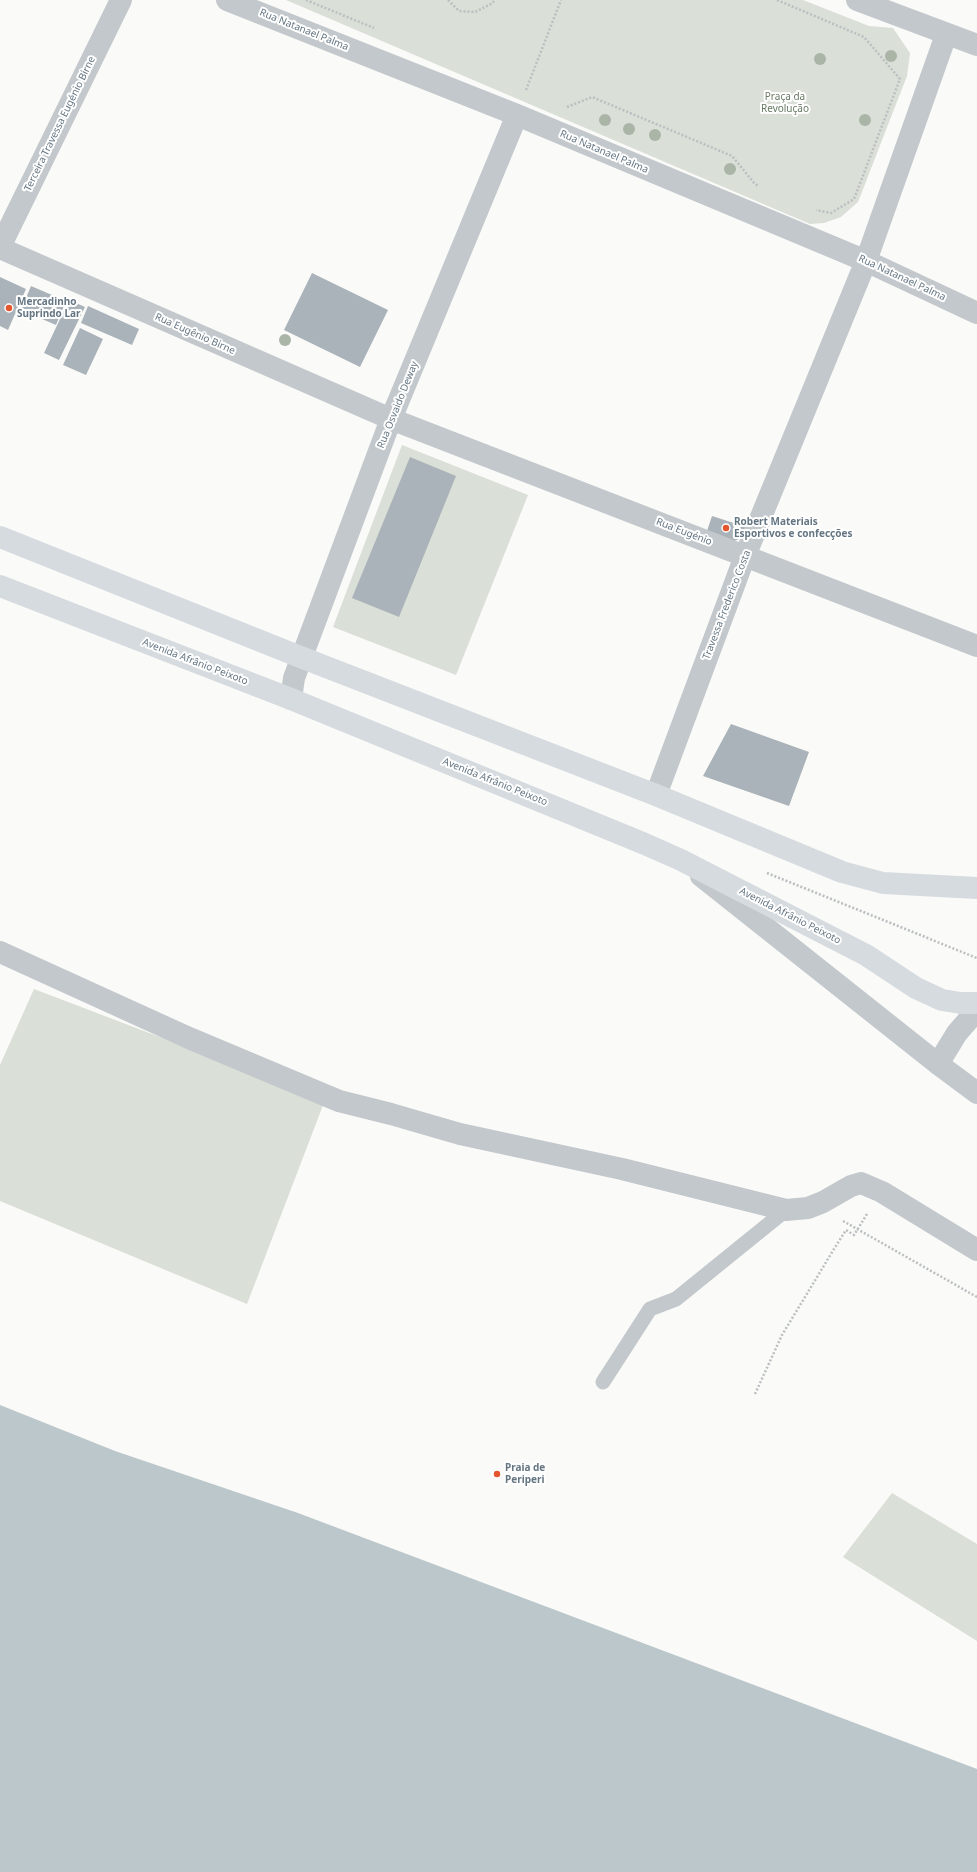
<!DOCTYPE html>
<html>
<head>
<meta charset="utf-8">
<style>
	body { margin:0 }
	canvas { display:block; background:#fafaf8 }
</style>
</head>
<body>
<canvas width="977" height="1872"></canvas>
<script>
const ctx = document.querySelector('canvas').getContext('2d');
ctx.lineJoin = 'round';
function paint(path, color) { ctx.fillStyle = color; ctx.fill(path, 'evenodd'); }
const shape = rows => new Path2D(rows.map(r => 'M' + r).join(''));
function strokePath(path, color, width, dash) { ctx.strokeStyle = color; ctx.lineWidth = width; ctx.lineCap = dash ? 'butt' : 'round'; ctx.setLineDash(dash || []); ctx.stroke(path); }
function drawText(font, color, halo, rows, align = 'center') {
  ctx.font = font + ' "Noto Sans",sans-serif'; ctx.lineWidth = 4; ctx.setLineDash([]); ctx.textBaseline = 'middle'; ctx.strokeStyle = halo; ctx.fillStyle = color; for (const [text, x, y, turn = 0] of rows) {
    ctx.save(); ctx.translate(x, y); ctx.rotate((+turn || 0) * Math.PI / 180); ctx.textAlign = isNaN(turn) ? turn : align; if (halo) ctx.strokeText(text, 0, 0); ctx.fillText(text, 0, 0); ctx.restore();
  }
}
const green = shape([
	[286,0,803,0,869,26,893,28,910,53,907,76,858,202,841,217,824,223,810,224],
	[402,445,528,495,456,675,333,627],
	[34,989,325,1100,247,1304,0,1201,0,1065],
	[892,1493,977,1544,977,1641,843,1557]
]);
const water = shape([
	[0,1405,115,1451,298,1513,977,1769,977,1872,0,1872]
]);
const building = shape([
	[312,273,388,310,360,367,284,330],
	[0,277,26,289,8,330,0,326],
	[31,286,66,301,56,325,21,310],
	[69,300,85,307,59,360,44,353],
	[88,306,139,329,132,345,81,323],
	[80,328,103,339,86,375,63,365],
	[410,457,456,476,399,617,352,598],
	[712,516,746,527,741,538,732,542,707,531],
	[731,724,809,752,789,806,703,776]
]);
const path = shape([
	[306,0,374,28],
	[448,0,459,11,475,12,493,3,494,0],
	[777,0,864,37,900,79,854,199,831,213,816,210],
	[526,90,561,0],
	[567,107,592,97,732,156,755,184,759,186],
	[767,873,977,958],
	[843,1221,977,1297],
	[755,1394,782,1335,834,1249,846,1230,854,1235,867,1214]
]);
const service = shape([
	[603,1382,650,1309,676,1299,786,1210]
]);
const minor = shape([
	[227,0,517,115,866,261,977,313],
	[857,0,977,45],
	[0,247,121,0],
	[0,248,391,419,977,646],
	[291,699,294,678,391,419,517,115],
	[656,795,745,556,866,261,946,35],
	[701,876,938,1064,977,1093],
	[0,952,189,1038,339,1101,391,1114,460,1134,622,1169,786,1210,808,1208,823,1202,851,1186,861,1183,882,1192,977,1250],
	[938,1064,957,1033,977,1010]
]);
const primary = shape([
	[0,537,303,658,656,795,842,872,883,883,977,888],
	[0,586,291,699,645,844,681,860,866,955,916,988,942,1000,961,1003,977,1003]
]);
const trees = [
	[891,56],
	[820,59],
	[605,120],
	[865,120],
	[629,129],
	[655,135],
	[730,169],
	[285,340]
];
const markers = [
	[9,308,4,"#e4572e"],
	[726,528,4,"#e4572e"],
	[497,1474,4,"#e4572e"]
];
const streetNames = [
	["Rua Natanael Palma",304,30,22],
	["Terceira Travessa Eugénio Birne",60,124,-64],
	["Rua Natanael Palma",604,152,23],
	["Rua Natanael Palma",902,278,25],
	["Rua Eugênio Birne",195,334,24],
	["Rua Osvaido Deway",398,405,-68],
	["Rua Eugénio",684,532,21],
	["Travessa Frederico Costa",727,605,-69],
	["Avenida Afrânio Peixoto",195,662,21],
	["Avenida Afrânio Peixoto",495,782,22],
	["Avenida Afrânio Peixoto",790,916,27]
];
const parkNames = [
	["Praça da",785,97],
	["Revolução",785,109]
];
const poiNames = [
	["Mercadinho",17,302],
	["Suprindo Lar",17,314],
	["Robert Materiais",734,522],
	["Esportivos e confecções",734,534],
	["Praia de",505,1468],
	["Periperi",505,1480]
];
paint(green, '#dadfd7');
paint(water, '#bbc7cb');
paint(building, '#aab3b9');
strokePath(path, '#bbbfc2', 2.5, [2, 2]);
strokePath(service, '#c3c8cc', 15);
strokePath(minor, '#c3c8cc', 22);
strokePath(primary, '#d6dbdf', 22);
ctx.fillStyle = '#aab4a7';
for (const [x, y] of trees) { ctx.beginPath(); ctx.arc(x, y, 6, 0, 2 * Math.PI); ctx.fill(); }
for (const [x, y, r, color] of markers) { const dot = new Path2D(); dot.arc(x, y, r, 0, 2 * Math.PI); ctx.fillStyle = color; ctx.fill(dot); strokePath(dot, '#fff', 1.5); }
drawText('10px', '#657683', '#fff', streetNames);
drawText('10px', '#687a64', '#fff', parkNames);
drawText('bold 10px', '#657683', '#fff', poiNames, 'left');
</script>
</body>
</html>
